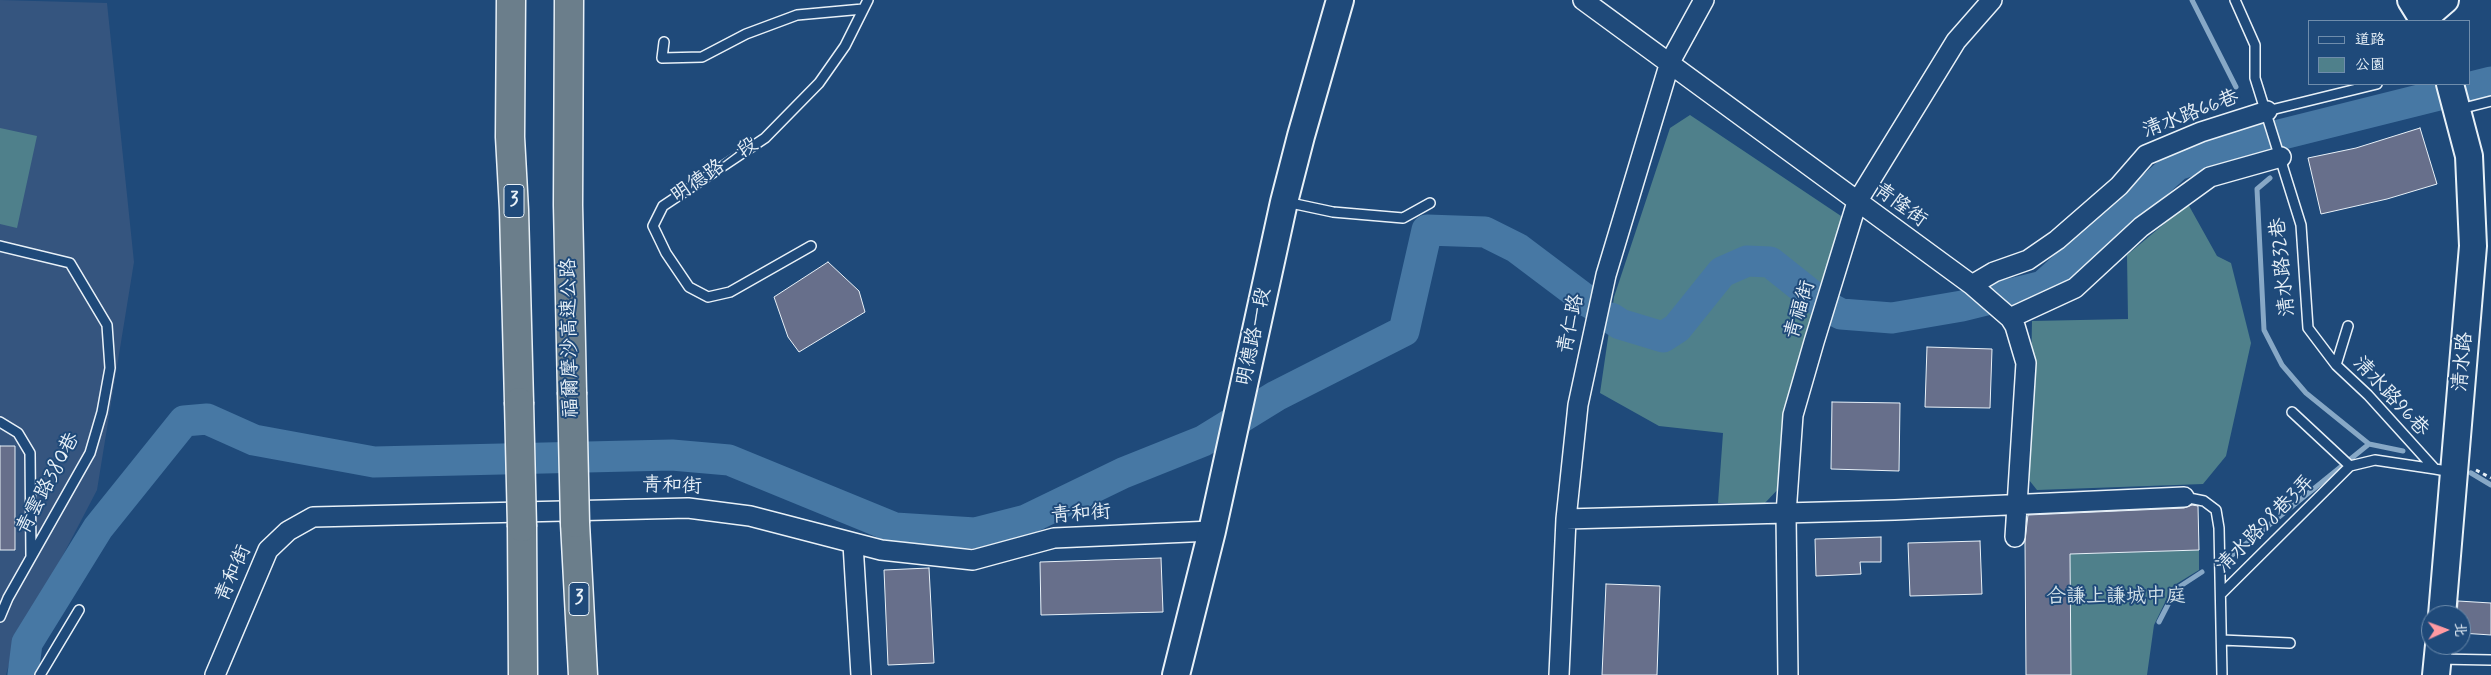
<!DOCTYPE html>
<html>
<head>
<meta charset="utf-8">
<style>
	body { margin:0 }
	#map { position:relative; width:2491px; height:675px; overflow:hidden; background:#1f4a7a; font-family:Mynerve,"LXGW WenKai TC",sans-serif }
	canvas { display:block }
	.legend { position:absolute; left:2308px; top:20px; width:162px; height:65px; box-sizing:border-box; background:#1f4a7a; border:1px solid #6f8dac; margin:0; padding:6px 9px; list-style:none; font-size:15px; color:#e8f1f8 }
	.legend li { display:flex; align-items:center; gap:10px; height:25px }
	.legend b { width:25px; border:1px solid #6f8dac }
	.north { position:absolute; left:2421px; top:605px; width:50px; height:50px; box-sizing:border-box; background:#1f4a7a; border:1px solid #6f8dac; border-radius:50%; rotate:88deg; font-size:14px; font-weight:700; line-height:20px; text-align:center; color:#e8f1f8 }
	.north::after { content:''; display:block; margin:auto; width:18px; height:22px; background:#ff9aa2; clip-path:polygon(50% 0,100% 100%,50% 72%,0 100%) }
</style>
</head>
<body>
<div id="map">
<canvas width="2491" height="675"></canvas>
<ul class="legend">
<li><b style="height:6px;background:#1f4a7a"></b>道路</li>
<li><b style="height:14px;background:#4f808b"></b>公園</li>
</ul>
<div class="north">北</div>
</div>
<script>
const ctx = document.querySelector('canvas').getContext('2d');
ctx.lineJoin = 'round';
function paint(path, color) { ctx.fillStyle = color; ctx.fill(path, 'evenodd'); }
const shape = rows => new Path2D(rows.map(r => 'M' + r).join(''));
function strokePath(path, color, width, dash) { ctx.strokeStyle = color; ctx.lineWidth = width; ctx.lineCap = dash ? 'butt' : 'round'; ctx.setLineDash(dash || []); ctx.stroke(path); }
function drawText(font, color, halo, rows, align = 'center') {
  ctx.font = font + ' Mynerve,"LXGW WenKai TC",sans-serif'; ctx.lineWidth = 4; ctx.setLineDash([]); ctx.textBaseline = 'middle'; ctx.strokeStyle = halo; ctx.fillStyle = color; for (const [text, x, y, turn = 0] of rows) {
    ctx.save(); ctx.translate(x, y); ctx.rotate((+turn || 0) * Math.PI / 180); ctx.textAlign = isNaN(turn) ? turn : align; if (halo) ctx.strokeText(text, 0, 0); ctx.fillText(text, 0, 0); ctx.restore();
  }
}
const built = shape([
	[0,0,107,3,134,262,97,490,12,653,6,675,0,675]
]);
const green = shape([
	[1690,115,1841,216,1841,227,1781,486,1764,504,1718,503,1723,433,1659,426,1600,393,1614,297,1670,128],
	[0,128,37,136,17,228,0,224],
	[2188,204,2217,256,2231,263,2251,343,2226,456,2203,484,2037,490,2029,480,2032,321,2128,319,2127,255],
	[2199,550,2199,570,2173,586,2154,625,2147,675,2071,675,2070,554]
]);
const stream = shape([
	[2192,0,2236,87],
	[2270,178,2257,189,2264,330,2282,365,2306,393,2369,444,2403,451],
	[2471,473,2491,485],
	[2232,555,2369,444],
	[2159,622,2176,589,2202,572]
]);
const river = shape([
	[1611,318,1620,324,1663,337,1677,328,1722,272,1747,261,1770,262,1824,305,1841,314,1892,318,1962,306,2043,286,2177,165,2243,144,2491,82],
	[23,675,27,643,98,528,184,421,207,419,254,440,374,462,672,455,729,460,895,528,975,533,1026,520,1123,473,1203,441,1276,396,1404,331,1427,230,1485,232,1517,248,1590,303]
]);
const building = shape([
	[2420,128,2437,184,2387,199,2321,214,2308,158,2356,148,2420,128],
	[828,262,859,291,865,312,799,352,788,337,774,297,828,262],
	[1927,347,1992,349,1990,408,1925,407,1927,347],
	[1832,402,1900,403,1899,471,1831,469,1832,402],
	[0,446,15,446,15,550,0,550,0,446],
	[2192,505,2198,506,2199,550,2070,554,2071,675,2026,675,2025,540,2028,515,2184,508,2192,505],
	[1881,537,1881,562,1860,562,1861,574,1816,576,1815,539,1881,537],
	[1980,541,1982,594,1910,596,1908,543,1980,541],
	[1161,558,1163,612,1041,615,1040,562,1161,558],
	[929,568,934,663,888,665,884,570,929,568],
	[1606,584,1660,586,1657,675,1602,675,1606,584],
	[2458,601,2491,603,2491,635,2461,633,2461,615,2457,615,2458,601]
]);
const path = shape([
	[2476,470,2491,478]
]);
const lane = shape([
	[2235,0,2255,45,2255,78,2301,225,2308,328,2336,365],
	[664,42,662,58,702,57,746,34,797,15,863,9],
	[2460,109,2491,101],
	[2267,111,2377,84],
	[1286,202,1333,212,1403,218,1430,203],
	[0,246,70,263,107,325,110,368,102,412,90,453,8,598,0,617],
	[811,246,730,292,708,297,689,287,666,253,653,226,663,206,765,138,819,83,845,46,868,0],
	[2348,326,2336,365,2368,395,2435,469,2452,472],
	[2292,412,2350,466,2375,460,2435,469],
	[0,422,18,433,30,453,31,556],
	[2184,497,2204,501,2216,510,2219,528,2222,675],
	[2221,594,2350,466],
	[2222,640,2290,643],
	[2439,659,2491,660],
	[40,675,79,610]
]);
const street = shape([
	[1583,0,1972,285,2010,318,2015,326,2026,363,2015,537],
	[1972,285,1994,272,2028,260,2057,240,2119,186,2146,155,2201,132,2267,111],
	[2010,318,2075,288,2141,227,2210,177,2281,157],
	[1566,519,1895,510,2184,497],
	[853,544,861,675],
	[215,675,268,550,288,531,313,517,688,508,750,516,881,550,973,560,1054,538,1212,531],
	[1559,675,1566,519,1578,405,1606,275,1670,62,1704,0],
	[1788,675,1786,514,1793,415,1814,342,1857,202,1956,41,1992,0]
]);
const secondary = shape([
	[2411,0,2424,21],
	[2423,19,2445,0],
	[2442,615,2473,246,2469,156,2450,84],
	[1176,675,1212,531,1284,202,1301,136,1340,0],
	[2436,675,2439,645]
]);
const highway = shape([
	[511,0,510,137,514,210,519,402],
	[569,0,568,205,572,392],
	[575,523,583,675],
	[522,527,523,675]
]);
const highwayBridge = shape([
	[572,392,575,523],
	[519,402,522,527]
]);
const shields = [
	[514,201,20],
	[579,599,20]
];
const shieldNames = [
	["3",514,201],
	["3",579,599]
];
const streetNames = [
	["清水路66巷",2191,115,-21],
	["明德路一段",715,171,-34],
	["青隆街",1900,206,36],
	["清水路32巷",2284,267,-96],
	["青福街",1801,310,-73],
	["青仁路",1572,324,-78],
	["明德路一段",1255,337,-78],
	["福爾摩沙高速公路",571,338,-91],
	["清水路",2464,362,-85],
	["清水路96巷",2390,397,47],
	["青雲路380巷",49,484,-62],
	["青和街",672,487,2],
	["青和街",1081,515,-4],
	["清水路98巷3弄",2266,525,-45],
	["青和街",234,574,-66]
];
const parkNames = [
	["合謙上謙城中庭",2116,598]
];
paint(built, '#35557f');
paint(green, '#4f808b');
strokePath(stream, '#87a8c6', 5);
strokePath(river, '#4778a4', 31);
paint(building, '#676f8b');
strokePath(building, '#e8f1f8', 1);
strokePath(lane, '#e8f1f8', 12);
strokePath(street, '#e8f1f8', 22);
strokePath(secondary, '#e8f1f8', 30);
strokePath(highway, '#e8f1f8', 31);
strokePath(path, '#e8f1f8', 3, [4, 4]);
strokePath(lane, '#1f4a7a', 9);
strokePath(street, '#1f4a7a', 19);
strokePath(secondary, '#1f4a7a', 26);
strokePath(highway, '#6b7e8b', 28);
strokePath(highwayBridge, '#e8f1f8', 31, []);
strokePath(highwayBridge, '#6b7e8b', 28);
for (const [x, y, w] of shields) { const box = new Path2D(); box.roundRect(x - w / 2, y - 16.5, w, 33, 4); ctx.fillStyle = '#1f4a7a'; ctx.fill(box); strokePath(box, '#e8f1f8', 1); }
drawText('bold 19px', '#e8f1f8', null, shieldNames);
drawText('20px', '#e8f1f8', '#1f4a7a', streetNames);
drawText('20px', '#d1e0e8', '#1f4a7a', parkNames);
</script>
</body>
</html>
